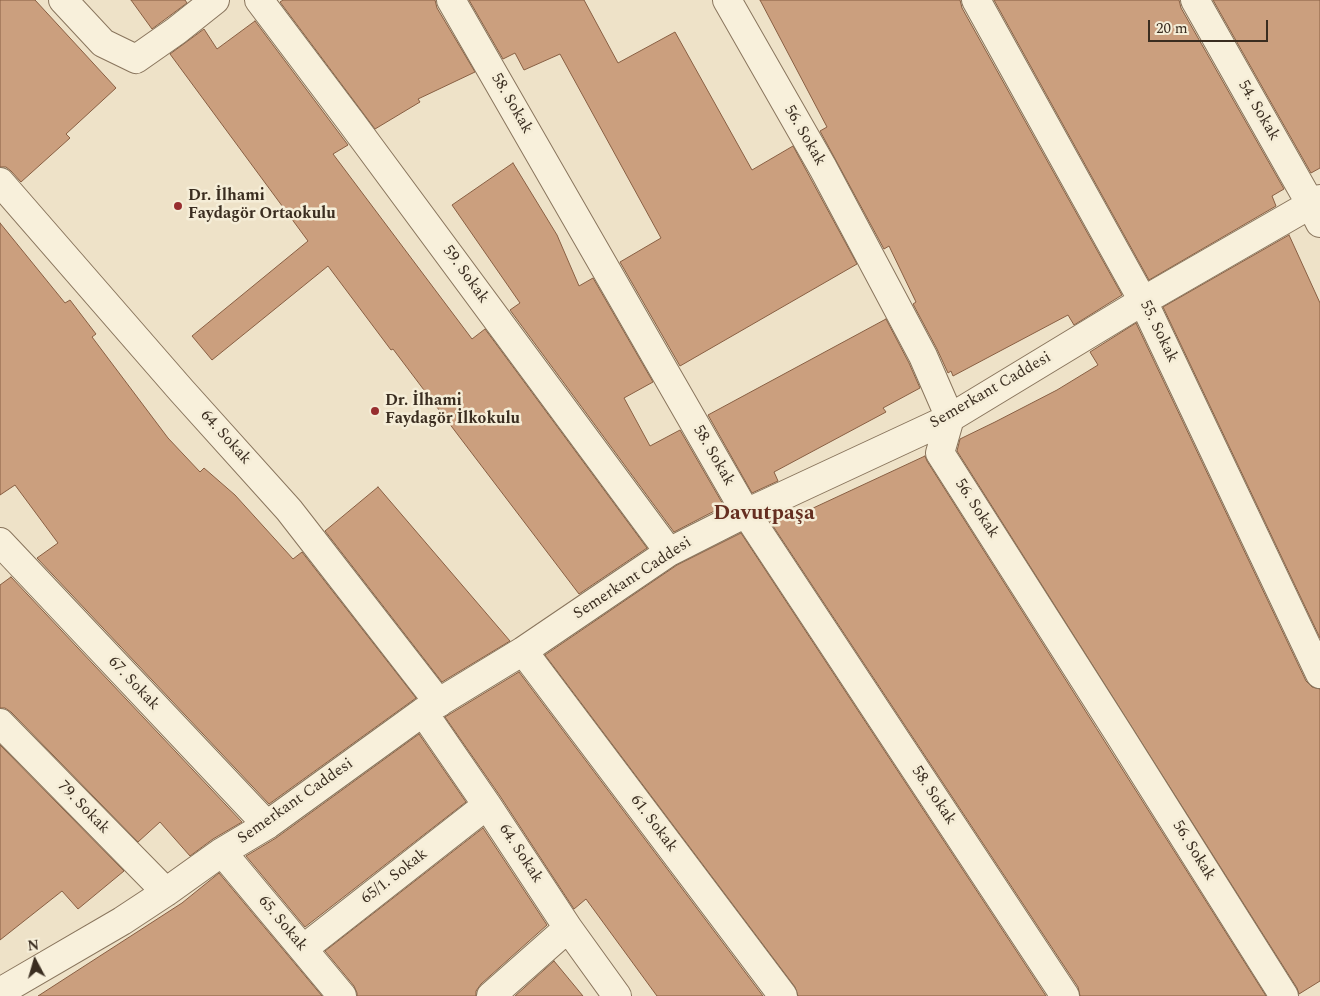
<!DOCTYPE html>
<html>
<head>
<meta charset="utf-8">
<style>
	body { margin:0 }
	#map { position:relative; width:1320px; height:996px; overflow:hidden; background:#eee2c8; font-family:Spectral,serif }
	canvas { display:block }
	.north { position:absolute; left:10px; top:936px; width:50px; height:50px; -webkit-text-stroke:4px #f5edd7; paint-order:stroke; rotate:354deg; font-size:14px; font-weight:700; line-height:20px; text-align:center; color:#3a2d20 }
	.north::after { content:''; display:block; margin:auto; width:18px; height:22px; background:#3a2d20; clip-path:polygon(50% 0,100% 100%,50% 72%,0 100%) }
	.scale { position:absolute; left:1148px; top:20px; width:120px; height:22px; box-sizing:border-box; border:2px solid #3a2d20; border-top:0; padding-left:6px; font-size:15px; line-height:18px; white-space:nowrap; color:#3a2d20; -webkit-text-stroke:4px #f5edd7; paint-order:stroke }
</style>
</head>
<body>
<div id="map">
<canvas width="1320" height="996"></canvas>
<div class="north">N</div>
<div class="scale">20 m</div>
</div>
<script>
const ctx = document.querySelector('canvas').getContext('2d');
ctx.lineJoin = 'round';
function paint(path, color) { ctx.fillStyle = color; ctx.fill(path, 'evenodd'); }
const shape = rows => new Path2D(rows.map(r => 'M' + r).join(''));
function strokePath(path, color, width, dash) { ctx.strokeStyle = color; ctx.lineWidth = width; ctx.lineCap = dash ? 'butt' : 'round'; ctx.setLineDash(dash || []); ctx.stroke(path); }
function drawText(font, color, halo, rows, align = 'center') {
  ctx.font = font + ' Spectral,serif'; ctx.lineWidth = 5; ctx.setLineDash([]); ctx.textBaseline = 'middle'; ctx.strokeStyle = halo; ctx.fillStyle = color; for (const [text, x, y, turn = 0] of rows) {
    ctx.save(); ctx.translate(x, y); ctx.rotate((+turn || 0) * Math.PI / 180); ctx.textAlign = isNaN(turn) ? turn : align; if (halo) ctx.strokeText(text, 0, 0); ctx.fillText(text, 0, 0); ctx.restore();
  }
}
const building = shape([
	[0,0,35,0,116,88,66,134,70,138,21,182,11,171,6,167,0,167,0,0],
	[131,0,185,0,187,3,152,29,131,0],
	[283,0,435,0,437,8,475,72,418,99,420,102,375,129,280,2,283,0],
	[469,0,584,0,618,63,675,32,752,170,793,146,857,264,680,366,620,262,661,238,560,54,524,70,515,53,503,59,469,0],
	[760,0,960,0,962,8,1122,295,1074,325,1068,315,953,376,951,371,948,373,937,349,913,304,916,302,889,246,884,249,820,131,827,127,760,0],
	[994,0,1179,0,1181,8,1284,189,1272,196,1276,206,1149,280,994,0],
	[1213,0,1320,0,1320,168,1311,173,1213,0],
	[255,21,348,145,333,154,472,339,485,329,647,548,579,594,458,435,393,349,391,350,328,266,212,360,192,336,308,241,170,54,204,29,217,49,255,21],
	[513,163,557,235,579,286,593,278,653,382,624,398,650,446,680,430,724,506,674,532,510,310,520,303,452,205,513,163],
	[0,223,65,303,70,300,96,334,92,337,168,438,200,472,204,468,235,495,293,559,302,552,416,698,269,804,37,558,58,543,15,485,0,495,0,223],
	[1289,235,1320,303,1320,638,1163,307,1289,235],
	[886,319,909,363,920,388,883,408,886,412,774,472,778,481,752,493,708,415,886,319],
	[1136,323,1306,681,1312,687,1320,689,1320,981,1299,994,1297,988,957,451,960,439,995,422,1057,390,1098,365,1090,352,1136,323],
	[925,456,927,461,1266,996,1080,996,1078,987,769,520,792,509,796,516,925,456],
	[378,487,510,641,442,682,325,531,378,487],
	[741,533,1046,996,798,996,795,987,545,655,677,565,741,533],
	[11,577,242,822,213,839,190,856,160,822,138,842,11,712,5,708,0,708,0,585,11,577],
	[519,672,763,996,657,996,586,899,574,909,500,796,445,717,519,672],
	[419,734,466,802,305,927,246,856,276,838,419,734],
	[0,745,124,871,78,909,62,891,0,940,0,745],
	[483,828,547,925,481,984,476,991,476,996,357,996,357,993,354,986,325,951,483,828],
	[219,873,322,996,38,996,182,903,219,873],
	[554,961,583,996,515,996,554,961]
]);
const street = shape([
	[63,0,103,43,136,59,176,31,215,0],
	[259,0,351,122,669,552],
	[451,0,746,513,1065,996],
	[727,0,823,168,923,356,950,418,940,453,1119,734,1284,996],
	[976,0,1143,301,1320,674],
	[1195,0,1310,203,1320,223],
	[0,182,181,390,289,510,439,703],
	[0,542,267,825],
	[523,651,783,996],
	[423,712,487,805,568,928,617,996],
	[0,723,166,892],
	[222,852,342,996],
	[303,949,487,805],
	[0,992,122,921,166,892,222,852,267,825,423,712,523,651,669,552,746,513,950,418,1143,301,1320,199],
	[491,996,568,928]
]);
const markers = [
	[178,206,5,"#972e2f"],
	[375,411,5,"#972e2f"]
];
const streetNames = [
	["58. Sokak",511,104,60],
	["54. Sokak",1258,111,60],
	["56. Sokak",804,136,60],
	["59. Sokak",465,275,54],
	["55. Sokak",1158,332,64],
	["Semerkant Caddesi",991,391,-30],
	["64. Sokak",225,438,48],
	["58. Sokak",713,456,60],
	["56. Sokak",976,509,57],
	["Semerkant Caddesi",633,579,-33],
	["67. Sokak",133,684,47],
	["58. Sokak",933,796,56],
	["Semerkant Caddesi",296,802,-35],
	["79. Sokak",83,808,46],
	["61. Sokak",653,824,53],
	["56. Sokak",1193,851,58],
	["64. Sokak",520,854,57],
	["65/1. Sokak",395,877,-38],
	["65. Sokak",282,924,50]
];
const poiNames = [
	["Dr. İlhami",188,197],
	["Faydagör Ortaokulu",188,215],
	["Dr. İlhami",385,402],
	["Faydagör İlkokulu",385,420]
];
const districtNames = [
	["Davutpaşa",764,515]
];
paint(building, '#cb9f7e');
strokePath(building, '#885f43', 1);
strokePath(street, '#89755d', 30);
strokePath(street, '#f8f0db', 28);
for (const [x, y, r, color] of markers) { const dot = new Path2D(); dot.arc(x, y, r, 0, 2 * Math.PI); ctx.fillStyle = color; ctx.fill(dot); strokePath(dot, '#f5edd7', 2); }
drawText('16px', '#3a2d20', '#f5edd7', streetNames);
drawText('bold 16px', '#3a2d20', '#f5edd7', poiNames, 'left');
drawText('bold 21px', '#662f21', '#f5edd7', districtNames);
</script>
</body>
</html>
